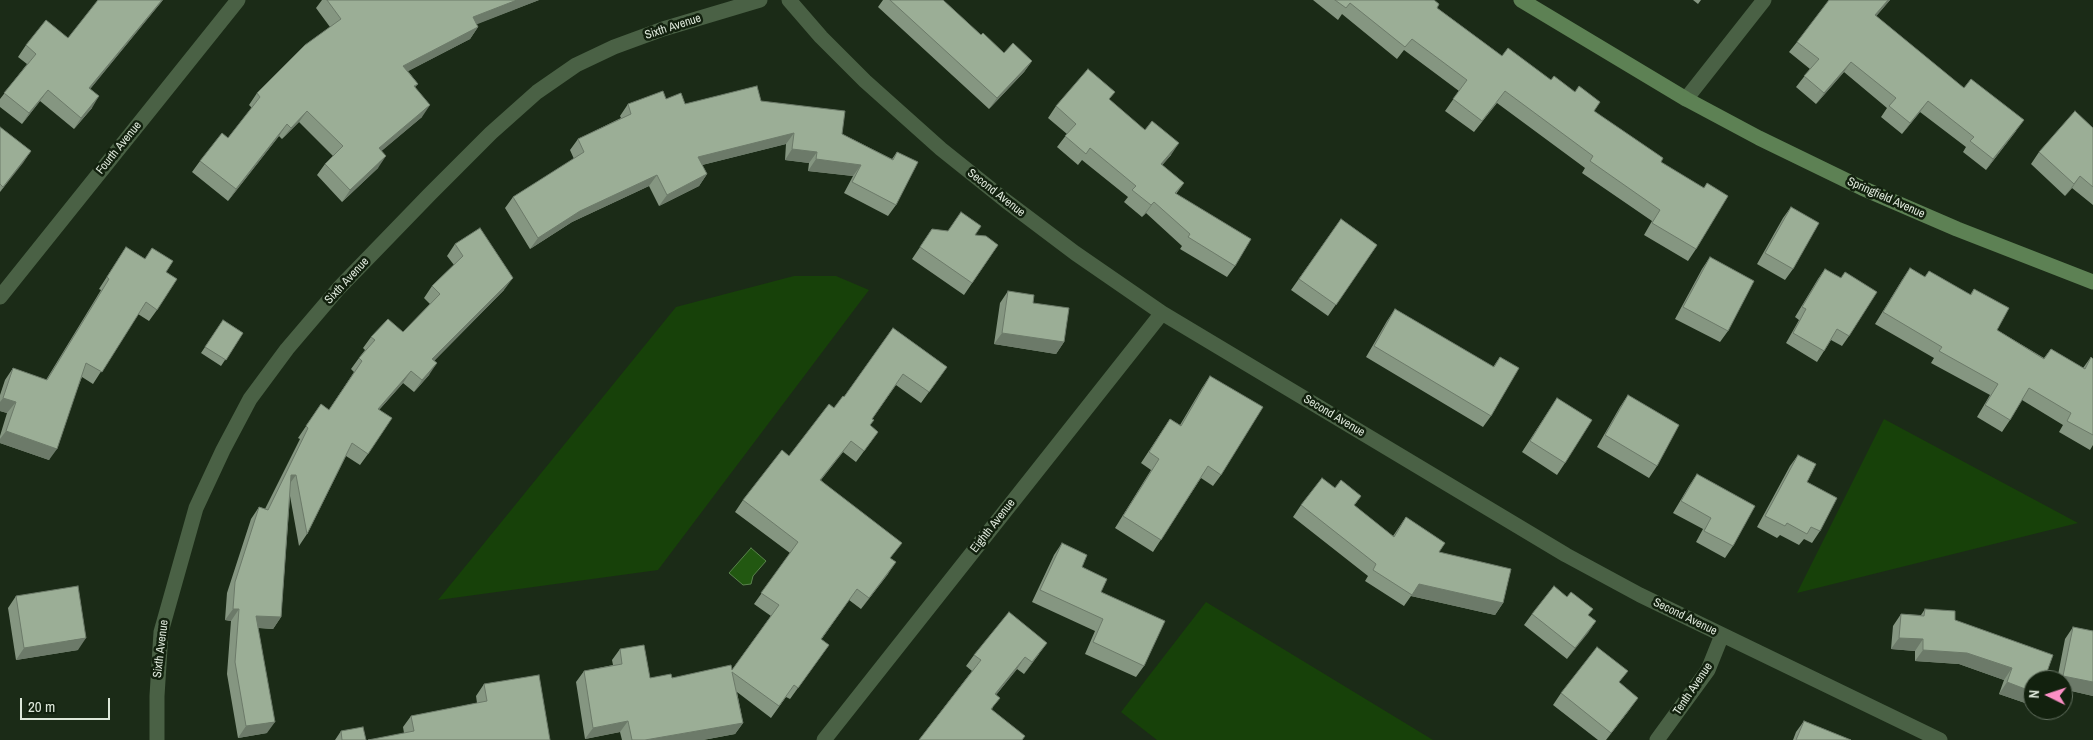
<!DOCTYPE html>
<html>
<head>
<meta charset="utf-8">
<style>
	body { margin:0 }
	#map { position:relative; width:2093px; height:740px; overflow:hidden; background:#1b2b17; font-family:"Archivo Narrow",sans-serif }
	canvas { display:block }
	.north { position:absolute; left:2023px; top:670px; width:50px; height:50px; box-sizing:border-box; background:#12210e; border:1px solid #637060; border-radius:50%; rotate:274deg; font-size:14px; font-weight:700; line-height:20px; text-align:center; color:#dde7da }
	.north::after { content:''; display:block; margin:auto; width:18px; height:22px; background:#fb8fc5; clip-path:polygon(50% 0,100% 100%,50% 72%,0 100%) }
	.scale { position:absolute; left:20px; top:698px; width:90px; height:22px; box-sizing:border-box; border:2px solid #dde7da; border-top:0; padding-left:6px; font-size:15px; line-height:18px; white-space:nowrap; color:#dde7da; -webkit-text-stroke:4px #12210e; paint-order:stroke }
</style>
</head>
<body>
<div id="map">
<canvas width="2093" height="740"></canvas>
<div class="north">N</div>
<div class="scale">20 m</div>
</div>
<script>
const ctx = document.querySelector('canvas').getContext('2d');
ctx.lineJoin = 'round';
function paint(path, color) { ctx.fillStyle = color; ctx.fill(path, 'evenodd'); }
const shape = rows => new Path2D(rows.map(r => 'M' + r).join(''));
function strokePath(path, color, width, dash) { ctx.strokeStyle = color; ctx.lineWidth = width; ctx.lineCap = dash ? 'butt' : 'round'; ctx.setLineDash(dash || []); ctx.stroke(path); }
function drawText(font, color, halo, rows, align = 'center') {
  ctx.font = font + ' "Archivo Narrow",sans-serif'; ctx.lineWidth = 5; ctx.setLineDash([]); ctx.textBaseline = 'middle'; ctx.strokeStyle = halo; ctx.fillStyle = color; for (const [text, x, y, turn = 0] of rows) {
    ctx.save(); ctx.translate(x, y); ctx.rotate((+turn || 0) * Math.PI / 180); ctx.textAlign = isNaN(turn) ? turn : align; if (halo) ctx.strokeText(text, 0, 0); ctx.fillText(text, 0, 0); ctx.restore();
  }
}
const green = shape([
	[794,276,836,276,869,290,658,570,438,600,676,307],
	[1884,419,2078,523,1797,593],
	[1206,602,1433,740,1157,740,1121,712]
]);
const water = shape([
	[751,548,766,561,753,576,751,584,743,585,729,573,751,548]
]);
const street = shape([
	[789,0,821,37,865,81,941,149,1006,201,1075,253,1162,313,1566,555,1640,595,1940,740],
	[1686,99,1764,0],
	[0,297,238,0],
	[157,740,157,696,161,632,196,508,223,450,250,399,287,349,339,288,430,194,491,133,537,92,576,65,614,47,663,29,760,0],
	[824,740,1162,313],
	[1657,740,1708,670,1722,635]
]);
const secondary = shape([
	[1521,0,1686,99,1759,138,1862,188,1957,229,2093,282]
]);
const wall = shape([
	[163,0,90,89,92,108,74,129,40,101,22,124,0,107,0,99,27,64,18,57,26,45,68,38],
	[322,0,539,0,476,24,478,27,470,39,408,71,418,84,415,87,422,117,381,151,378,168,342,202,317,175,325,164,333,156,299,122,282,139,279,136,228,201,192,172,200,161,228,138,252,108,249,105,257,93,330,27,316,8],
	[883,0,943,0,981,35,1004,53,1032,61,1024,72,989,109,878,7],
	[1313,0,1434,0,1437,8,1502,56,1551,80,1594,111,1661,162,1696,249,1688,261,1644,235,1652,221,1582,173,1585,168,1497,103,1474,132,1445,111,1459,91,1404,50,1397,59,1342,14,1338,20],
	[1693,0,1701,0,1698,4],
	[1836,0,1890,0,1876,16,2016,131,1986,170,1963,152,1966,147,1920,112,1902,134,1881,117,1887,108,1844,72,1816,104,1796,87,1810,69,1789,52,1797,42],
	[666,99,685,104,761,101,842,134,892,159,897,152,896,205,888,216,844,193,853,176,808,171,809,163,785,160,786,144,702,165,707,174,699,186,659,206,649,186,572,222,530,249,505,208,513,197,574,159,570,150,578,139,621,118,620,116,628,104],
	[1110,100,1171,155,1162,165,1184,183,1176,194,1235,266,1227,277,1180,249,1182,246,1146,213,1142,217,1124,202,1128,197,1082,160,1078,165,1057,147,1067,134,1048,118,1056,106],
	[0,127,31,151,0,192],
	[2093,128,2093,205,2072,188,2065,196,2031,164,2039,152],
	[1791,207,1793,269,1785,280,1757,264,1783,218],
	[1341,219,1377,245,1328,316,1291,290],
	[932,229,975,235,998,245,964,295,912,259],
	[455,244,504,290,434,361,429,375,414,392,403,383,379,410,368,454,360,465,346,456,307,534,299,546,290,496,281,617,273,629,258,628,267,733,238,738,227,674,231,621,225,620,227,593,251,519,259,507,265,509,300,439,298,438,321,404,329,410,354,372,351,369,359,358,365,350,363,348,371,337,403,332,430,304,424,298,432,286,454,265,447,256],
	[126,247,166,272,157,310,149,321,138,314,93,384,82,377,49,460,0,443,0,436,7,413,0,411,0,395,5,380,13,368,46,380,101,290,99,289],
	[1710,257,1728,331,1720,342,1675,319,1702,269],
	[1910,268,1925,277,1929,271,1970,295,1974,289,1997,330,2044,358,2051,349,2083,368,2091,357,2093,359,2093,445,2090,450,2059,432,2063,425,2022,400,2010,420,2002,432,1977,417,1990,395,1931,363,1934,358,1875,324,1902,280],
	[1825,269,1849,336,1842,346,1831,340,1817,362,1786,343,1799,320,1795,317,1818,279],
	[1008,291,1033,303,1064,342,1056,354,994,344,1000,303],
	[1395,309,1493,367,1500,357,1491,416,1483,427,1366,357,1387,321],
	[223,320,243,333,221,366,201,353],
	[893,328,947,367,921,403,896,385,872,419,870,426,878,432,856,462,843,452,821,480,891,558,888,574,861,609,849,600,821,640,829,645,790,699,786,697,771,718,737,692,743,723,735,734,703,740,622,740,620,732,585,739,576,682,584,671,613,665,612,660,620,649,650,678,672,678,732,670,771,616,754,604,790,553,735,512,743,500,789,456,844,397],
	[1210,376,1221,475,1213,486,1201,478,1153,552,1115,528,1151,470,1141,463,1170,419,1180,425,1202,388],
	[1628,395,1657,466,1649,478,1597,447,1620,407],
	[1557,398,1565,463,1557,475,1522,452],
	[1798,455,1807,482,1820,531,1812,543,1804,539,1799,545,1780,535,1777,538,1757,527,1790,466],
	[1697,474,1733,546,1725,558,1696,542,1703,529,1673,513,1689,486],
	[1335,488,1361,496,1354,506,1393,536,1406,517,1439,552,1503,603,1495,615,1411,596,1404,606,1365,581,1368,576,1293,517,1301,505],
	[1062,543,1101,592,1144,666,1136,677,1085,654,1095,631,1032,602,1054,555],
	[16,596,78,650,16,660,8,608],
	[1925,609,1955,620,2033,680,2033,703,2031,705,1999,694,2004,680,1959,664,1915,661,1915,651,1891,649,1893,626,1901,614,1921,615],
	[1532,614,1596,621,1567,659,1524,625],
	[2073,627,2093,631,2093,696,2063,689,2063,680,2057,680,2065,639],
	[1039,654,1024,674,1017,669,996,695,992,710,919,740,972,671,966,666,974,655],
	[1620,683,1630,709,1606,740,1598,740,1553,705,1561,693],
	[484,684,550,740,404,733,403,727,411,716,477,703,476,696],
	[1804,721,1851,740,1793,740,1796,732],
	[341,731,366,740,335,740]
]);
const shadedWall = shape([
	[162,0,163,0,82,99,89,88],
	[517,0,539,0,465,29,473,17],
	[1888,0,1890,0,1868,26,1875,15],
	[478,27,470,39,395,78,403,66],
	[1032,61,1024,72,989,109,997,98],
	[1851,62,1844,72,1816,104,1824,93],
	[48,90,40,101,22,124,29,113],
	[99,96,92,108,74,129,81,118],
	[1928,101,1920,112,1902,134,1910,123],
	[430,105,422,117,371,160,379,148],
	[307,111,299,122,282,139,291,128],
	[2024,120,2016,131,1986,170,1993,159],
	[287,124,279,136,228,201,236,189],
	[794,133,786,144,690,168,698,157],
	[1179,143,1171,155,1153,176,1161,164],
	[792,149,817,152,809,163,785,160],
	[31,151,23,163,0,192,3,187],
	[386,156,378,168,342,202,350,190],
	[816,159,861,165,853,176,808,171],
	[707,174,699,186,659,206,667,195],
	[657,175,649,186,572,222,530,249,538,238,580,211],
	[2080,176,2072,188,2065,196],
	[1154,202,1146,213,1142,217,1151,205],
	[513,278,504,290,424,371,432,359],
	[1002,333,1064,342,1056,354,994,344],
	[437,363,429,375,414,392,422,380],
	[411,371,403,383,370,420,378,409],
	[3,398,16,402,7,413,0,411,0,402],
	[6,431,57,449,49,460,0,443,0,439],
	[851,441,843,452,812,491,820,480],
	[291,475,296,475,288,486],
	[896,562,888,574,861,609,869,598],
	[1419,584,1503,603,1495,615,1411,596],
	[233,609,239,609,231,621,225,620],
	[256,616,281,617,273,629,248,627],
	[1596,621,1588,633,1567,659,1575,648],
	[86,638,78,650,16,660,24,648],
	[1899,638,1923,639,1915,651,1891,649],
	[1047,643,1039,654,1024,674,1032,662],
	[1923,650,1967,653,2012,668,2004,680,1959,664,1915,661],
	[1025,657,1017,669,987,706,995,694],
	[2063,676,2093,682,2093,696,2063,689,2063,680,2060,680],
	[2007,682,2033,692,2033,703,2031,705,1999,694],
	[1638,698,1630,709,1606,740,1611,733],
	[628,721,620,732,585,739,593,728],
	[275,722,267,733,238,738,246,726],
	[743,723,735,734,703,740,645,740]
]);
const building = shape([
	[98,0,162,0,89,88,99,96,81,118,48,90,29,113,4,93,36,54,26,45,46,20,68,38,98,0],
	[327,0,517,0,473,17,478,27,403,66,418,84,414,86,430,105,379,148,386,156,350,190,325,164,343,146,307,111,291,128,287,124,236,189,200,161,222,133,228,138,260,97,257,93,305,45,341,19,327,0],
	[890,0,943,0,981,35,983,33,1004,53,1013,43,1032,61,997,98,890,0],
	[1335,0,1434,0,1439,4,1437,8,1502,56,1508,48,1551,80,1554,76,1575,92,1579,86,1600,102,1594,111,1663,158,1661,162,1704,188,1707,183,1728,196,1696,249,1652,223,1660,210,1590,161,1593,156,1505,91,1482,121,1453,99,1467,80,1412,39,1405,47,1350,3,1346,8,1335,0],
	[1829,0,1888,0,1875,15,1964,88,1971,79,2024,120,1993,159,1970,141,1974,137,1928,101,1910,123,1889,106,1896,98,1851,62,1824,93,1804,76,1819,59,1797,42,1829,0],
	[1088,69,1115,92,1109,99,1145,130,1152,121,1179,143,1161,164,1184,183,1175,193,1251,239,1235,266,1188,237,1190,234,1154,202,1151,205,1132,190,1136,186,1090,148,1086,154,1065,136,1076,124,1056,106,1088,69],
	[757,86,761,101,845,111,842,134,893,160,897,152,918,162,896,205,852,182,861,165,816,159,817,152,792,149,794,133,698,157,707,174,667,195,657,175,580,211,538,238,513,197,584,152,578,139,631,114,628,104,663,91,666,99,681,93,685,104,757,86],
	[2075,111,2093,128,2093,187,2080,176,2074,184,2039,152,2075,111],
	[0,127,31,151,3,187,0,184,0,127],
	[1791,207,1819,223,1793,269,1765,253,1791,207],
	[961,212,981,226,975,235,986,236,998,245,972,283,920,247,932,229,948,231,961,212],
	[1341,219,1377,245,1336,305,1299,279,1341,219],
	[480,228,513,278,432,359,437,363,422,380,411,371,378,409,392,418,368,454,352,443,307,534,296,475,291,475,281,617,256,616,275,722,246,726,235,662,239,609,233,609,235,582,259,507,268,510,308,428,306,426,321,404,329,410,362,361,359,358,375,340,371,337,388,319,403,332,440,294,432,286,463,256,455,244,480,228],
	[126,247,145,259,152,248,173,261,166,272,177,279,157,310,146,302,102,372,86,363,57,449,6,431,16,402,3,398,13,368,47,380,109,279,107,277,126,247],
	[1710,257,1754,281,1728,331,1683,307,1710,257],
	[1910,268,1925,277,1929,271,1971,295,1974,289,2009,308,1997,330,2044,359,2051,349,2085,369,2091,357,2093,359,2093,435,2067,421,2071,413,2029,388,2010,420,1985,405,1998,384,1939,351,1942,347,1883,312,1910,268],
	[1825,269,1841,278,1845,272,1877,292,1849,336,1837,329,1824,351,1793,333,1806,309,1802,307,1825,269],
	[1008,291,1034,295,1033,303,1069,308,1064,342,1002,333,1008,291],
	[1395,309,1494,367,1500,357,1519,368,1491,416,1374,346,1395,309],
	[223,320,243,333,226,360,205,347,223,320],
	[893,328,947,367,929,392,903,374,872,419,874,420,870,425,878,432,864,451,851,441,820,480,902,543,890,558,896,562,869,598,857,589,821,639,829,645,798,688,794,685,779,706,732,672,743,723,645,740,632,740,628,721,593,728,584,671,622,664,620,649,644,645,650,678,671,674,672,678,731,665,732,670,779,605,761,593,798,542,743,500,782,450,789,456,829,404,834,408,843,396,844,397,893,328],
	[1210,376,1263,407,1221,475,1208,466,1161,540,1123,516,1159,459,1149,452,1170,419,1181,426,1210,376],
	[1628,395,1679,425,1657,466,1605,435,1628,395],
	[1557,398,1592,420,1565,463,1530,441,1557,398],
	[1798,455,1816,464,1807,482,1837,498,1820,531,1811,527,1807,534,1787,523,1785,526,1765,516,1798,455],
	[1697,474,1755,506,1733,546,1704,531,1711,518,1681,501,1697,474],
	[1322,478,1335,488,1341,480,1361,496,1354,505,1394,537,1406,517,1445,543,1439,552,1511,569,1503,603,1419,584,1412,595,1373,570,1376,564,1301,505,1322,478],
	[1062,543,1087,555,1082,567,1107,579,1101,592,1165,621,1144,666,1093,642,1103,619,1040,590,1062,543],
	[78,586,86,638,24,648,16,596,78,586],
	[1554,586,1567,597,1571,592,1593,609,1588,615,1596,621,1575,648,1532,614,1554,586],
	[1925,609,1955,611,1955,620,2053,655,2044,680,2033,680,2033,692,2007,682,2012,668,1967,653,1923,650,1923,639,1899,638,1901,614,1924,616,1925,609],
	[1009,612,1047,643,1032,662,1025,657,995,694,1000,698,991,709,1025,736,1022,740,919,740,981,660,974,655,1009,612],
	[2073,627,2093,631,2093,682,2063,676,2073,627],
	[1597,647,1628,671,1619,682,1638,698,1611,733,1561,693,1597,647],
	[539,675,550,740,368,740,414,731,411,716,487,701,484,684,539,675],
	[1804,721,1851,740,1796,740,1804,721],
	[363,727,366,740,342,740,341,731,363,727]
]);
const streetNames = [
	["Sixth Avenue",673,27,-18],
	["Fourth Avenue",119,148,-51],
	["Second Avenue",996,193,38],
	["Springfield Avenue",1886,198,24],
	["Sixth Avenue",347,281,-47],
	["Second Avenue",1334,416,31],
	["Eighth Avenue",993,526,-52],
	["Second Avenue",1685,617,26],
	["Sixth Avenue",161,649,-83],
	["Tenth Avenue",1693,689,-56]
];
paint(green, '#174109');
paint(water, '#225811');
strokePath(water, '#5a834d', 1);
strokePath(street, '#4a6145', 15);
strokePath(secondary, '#5d8154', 15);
paint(wall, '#859681');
paint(shadedWall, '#6c7a69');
paint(building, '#9bae96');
strokePath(building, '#6c7a69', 1);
drawText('12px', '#dde7da', '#12210e', streetNames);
</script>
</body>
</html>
